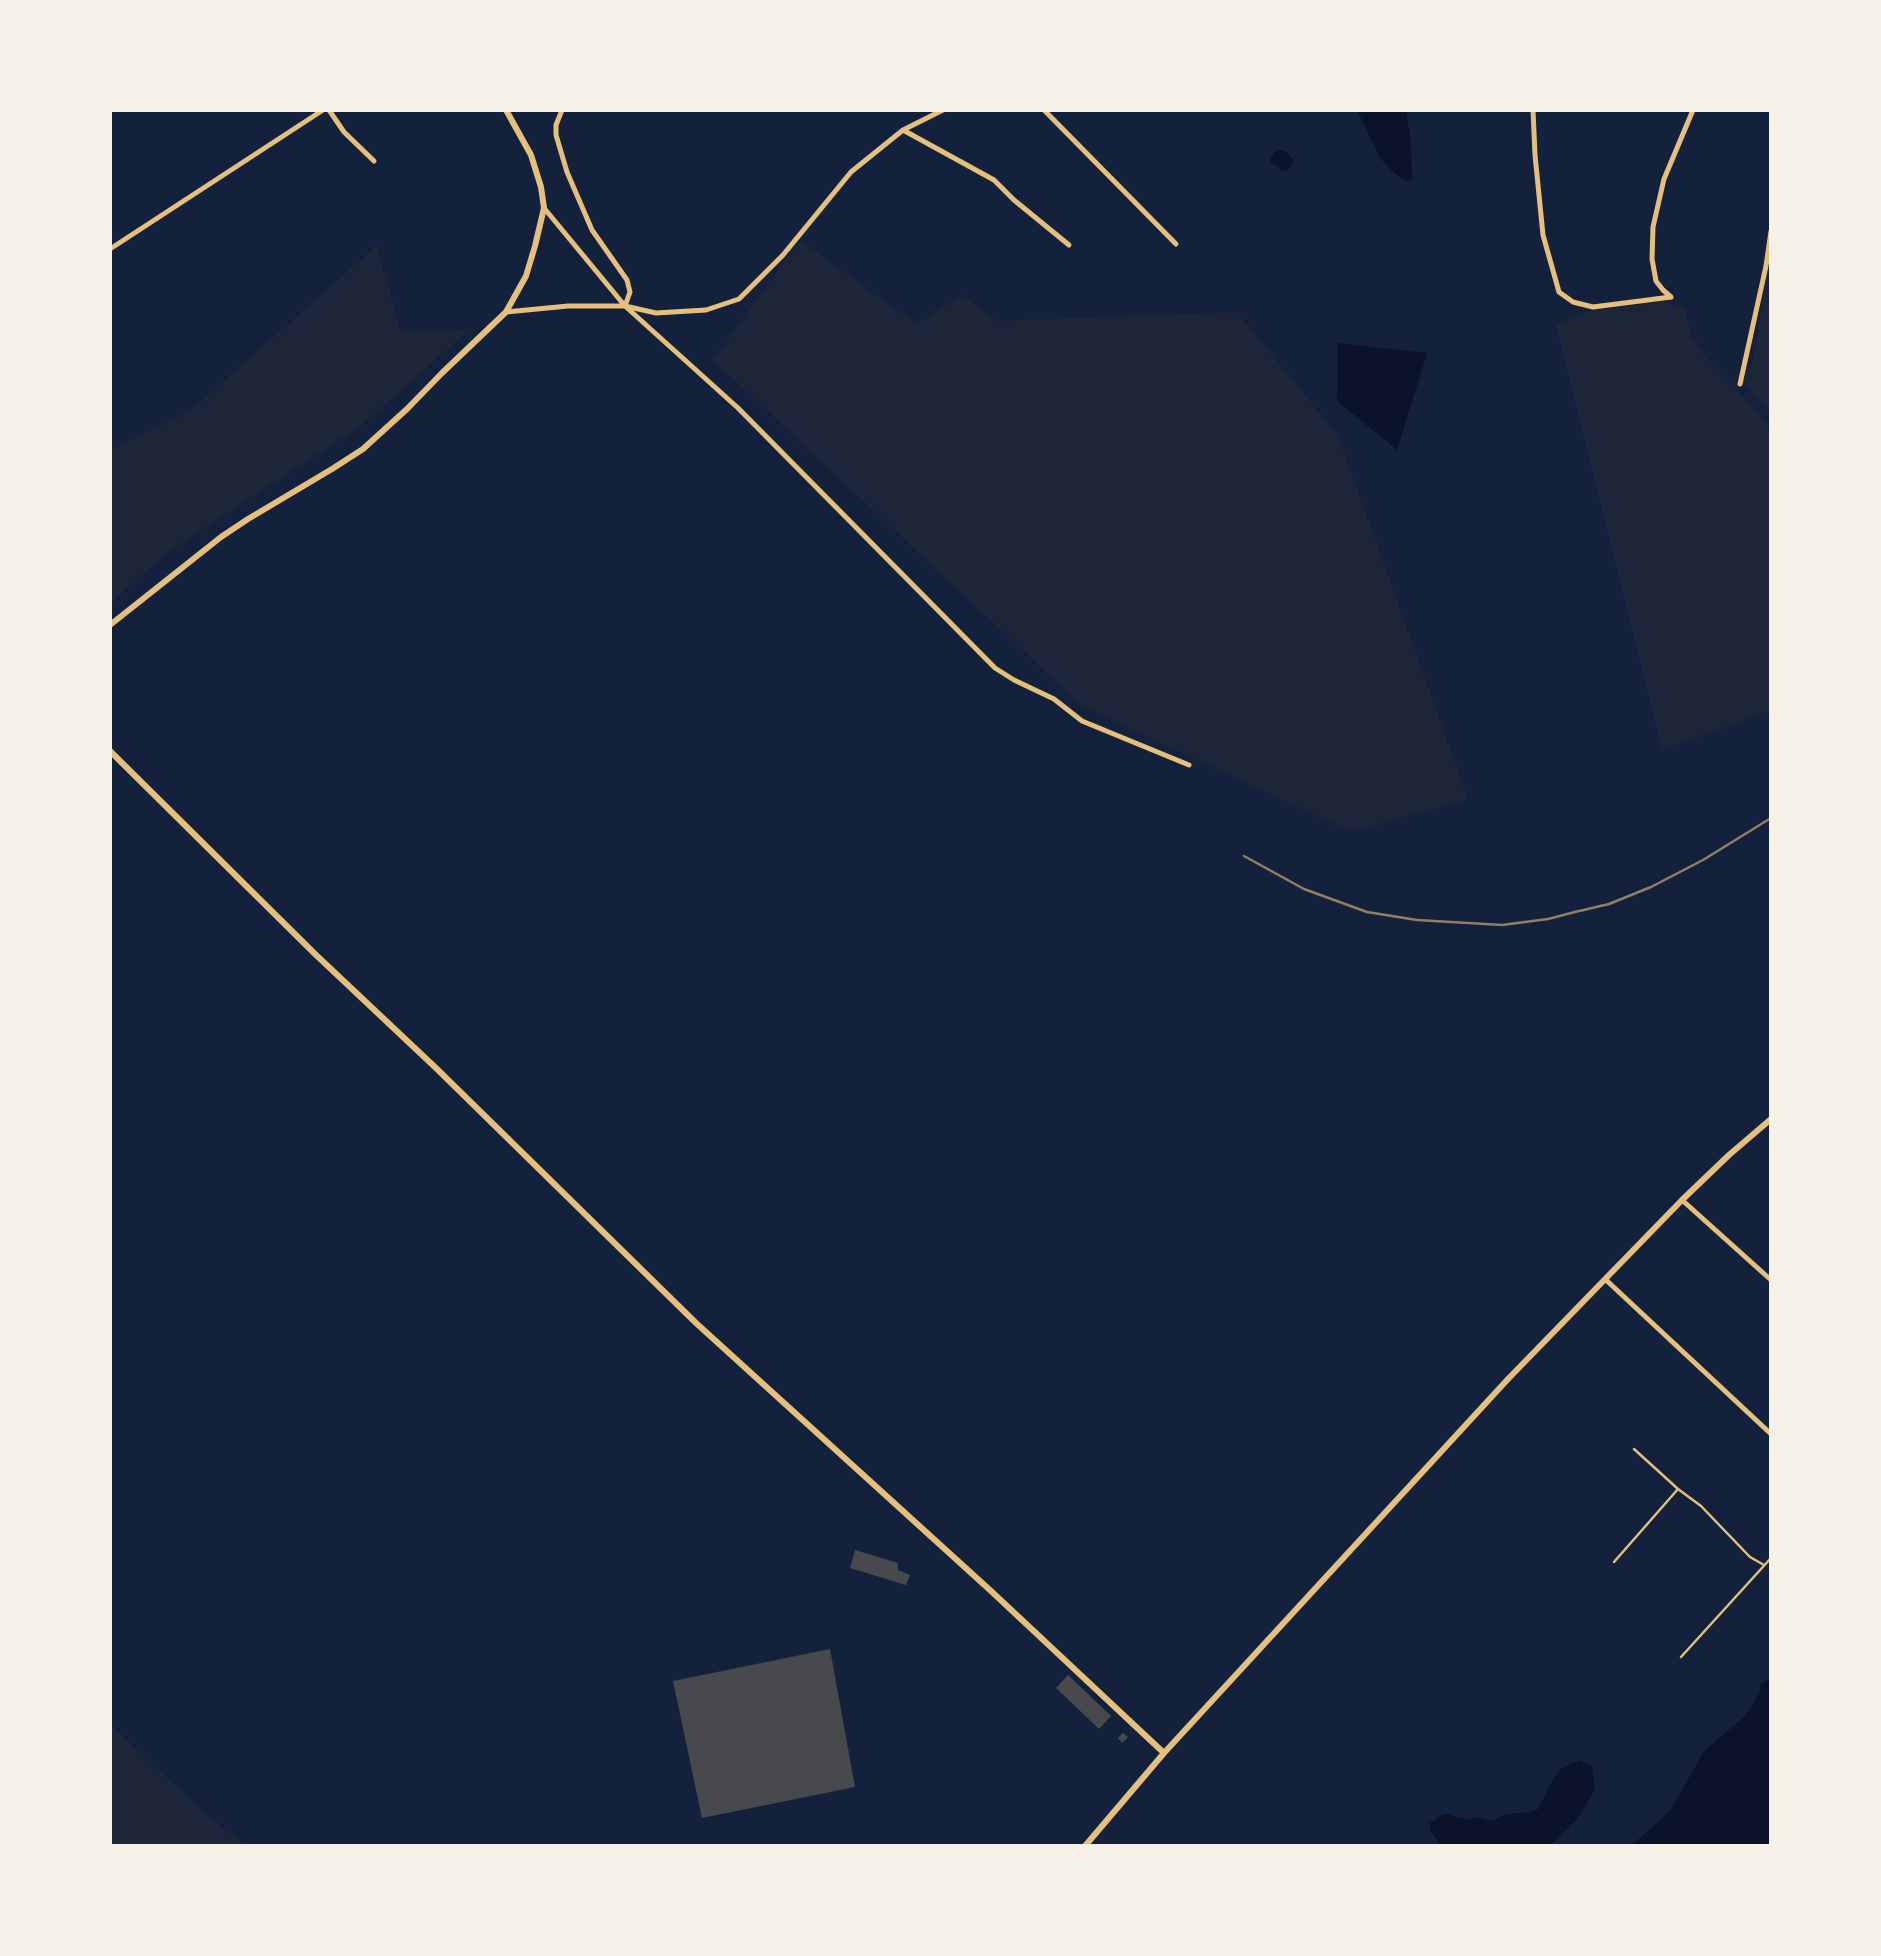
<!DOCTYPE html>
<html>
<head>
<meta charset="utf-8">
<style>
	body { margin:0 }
	#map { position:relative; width:1881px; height:1956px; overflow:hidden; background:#14213d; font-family:"IBM Plex Serif",serif }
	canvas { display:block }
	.frame { position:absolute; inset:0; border:112px solid #f6f1e7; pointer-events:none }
</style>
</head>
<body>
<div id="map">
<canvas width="1881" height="1956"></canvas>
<div class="frame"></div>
</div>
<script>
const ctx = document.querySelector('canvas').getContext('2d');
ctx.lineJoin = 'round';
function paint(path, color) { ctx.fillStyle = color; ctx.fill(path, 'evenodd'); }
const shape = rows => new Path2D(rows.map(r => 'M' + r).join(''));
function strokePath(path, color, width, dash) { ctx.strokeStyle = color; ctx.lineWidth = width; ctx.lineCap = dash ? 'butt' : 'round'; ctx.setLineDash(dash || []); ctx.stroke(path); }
const green = shape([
	[800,240,916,324,962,295,996,321,1237,312,1338,436,1468,799,1351,832,1082,706,713,360],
	[1771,244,1771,415,1744,381,1754,356],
	[377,245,400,332,469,330,363,424,164,555,110,604,110,450,190,411],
	[1662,302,1685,307,1690,333,1703,354,1737,389,1771,430,1771,710,1662,750,1556,326,1584,312],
	[110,1724,207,1815,247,1846,110,1846]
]);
const water = shape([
	[1357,110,1406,110,1411,143,1412,179,1406,181,1393,172,1380,158],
	[1277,150,1285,151,1293,160,1293,164,1287,170,1282,171,1278,166,1271,164,1270,158],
	[1338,343,1427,353,1397,450,1337,401],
	[1771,1678,1771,1842,1764,1846,1631,1846,1670,1811,1704,1751,1745,1716,1759,1694,1761,1683],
	[1579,1760,1592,1766,1595,1789,1577,1820,1549,1846,1441,1846,1430,1829,1430,1823,1442,1815,1449,1814,1456,1817,1467,1819,1478,1817,1493,1821,1506,1814,1531,1812,1538,1809,1553,1779,1562,1768]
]);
const building = shape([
	[855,1550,898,1563,898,1570,910,1575,906,1585,850,1568],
	[830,1649,855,1787,702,1818,673,1681],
	[1068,1675,1111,1716,1099,1729,1056,1688],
	[1123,1733,1128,1737,1122,1743,1118,1738]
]);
const service = shape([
	[1634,1449,1678,1489,1701,1506,1750,1557,1764,1565],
	[1614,1562,1678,1489],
	[1681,1657,1771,1558]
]);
const minor = shape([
	[329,110,344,132,374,161],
	[562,110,556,125,556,135,567,172,592,230,627,280,630,292,625,306],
	[1044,110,1176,244],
	[1533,110,1535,155,1543,235,1559,292,1573,302,1593,307,1671,297],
	[903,130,994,180,1014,200,1069,245],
	[544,208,625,306,738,408,995,668,1014,680,1054,699,1082,721,1189,765],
	[110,249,323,110],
	[1671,297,1663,290,1656,281,1652,259,1653,227,1664,179,1693,110],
	[506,312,568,306,625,306,656,313,706,310,739,299,783,255,851,172,903,130,943,110],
	[1740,384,1766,266,1771,231],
	[1682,1200,1771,1280],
	[1605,1279,1771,1434]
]);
const tertiary = shape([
	[110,625,221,537,248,519,332,469,363,449,407,409,442,373,506,312,526,276,535,246,544,208,541,187,531,155,506,110],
	[110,751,315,954,437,1069,696,1323,991,1591,1164,1753],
	[1085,1846,1164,1753,1508,1379,1682,1200,1729,1155,1771,1119]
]);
const rail = shape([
	[1244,856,1304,889,1367,912,1417,920,1502,925,1548,919,1575,912,1609,904,1651,887,1703,860,1771,818]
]);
paint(green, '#1d2539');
paint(water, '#0b132b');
paint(building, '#48494c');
strokePath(service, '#e5c07b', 2.5);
strokePath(minor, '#e5c07b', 5);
strokePath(tertiary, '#e5c07b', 6);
strokePath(rail, '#918062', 2.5);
</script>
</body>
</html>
